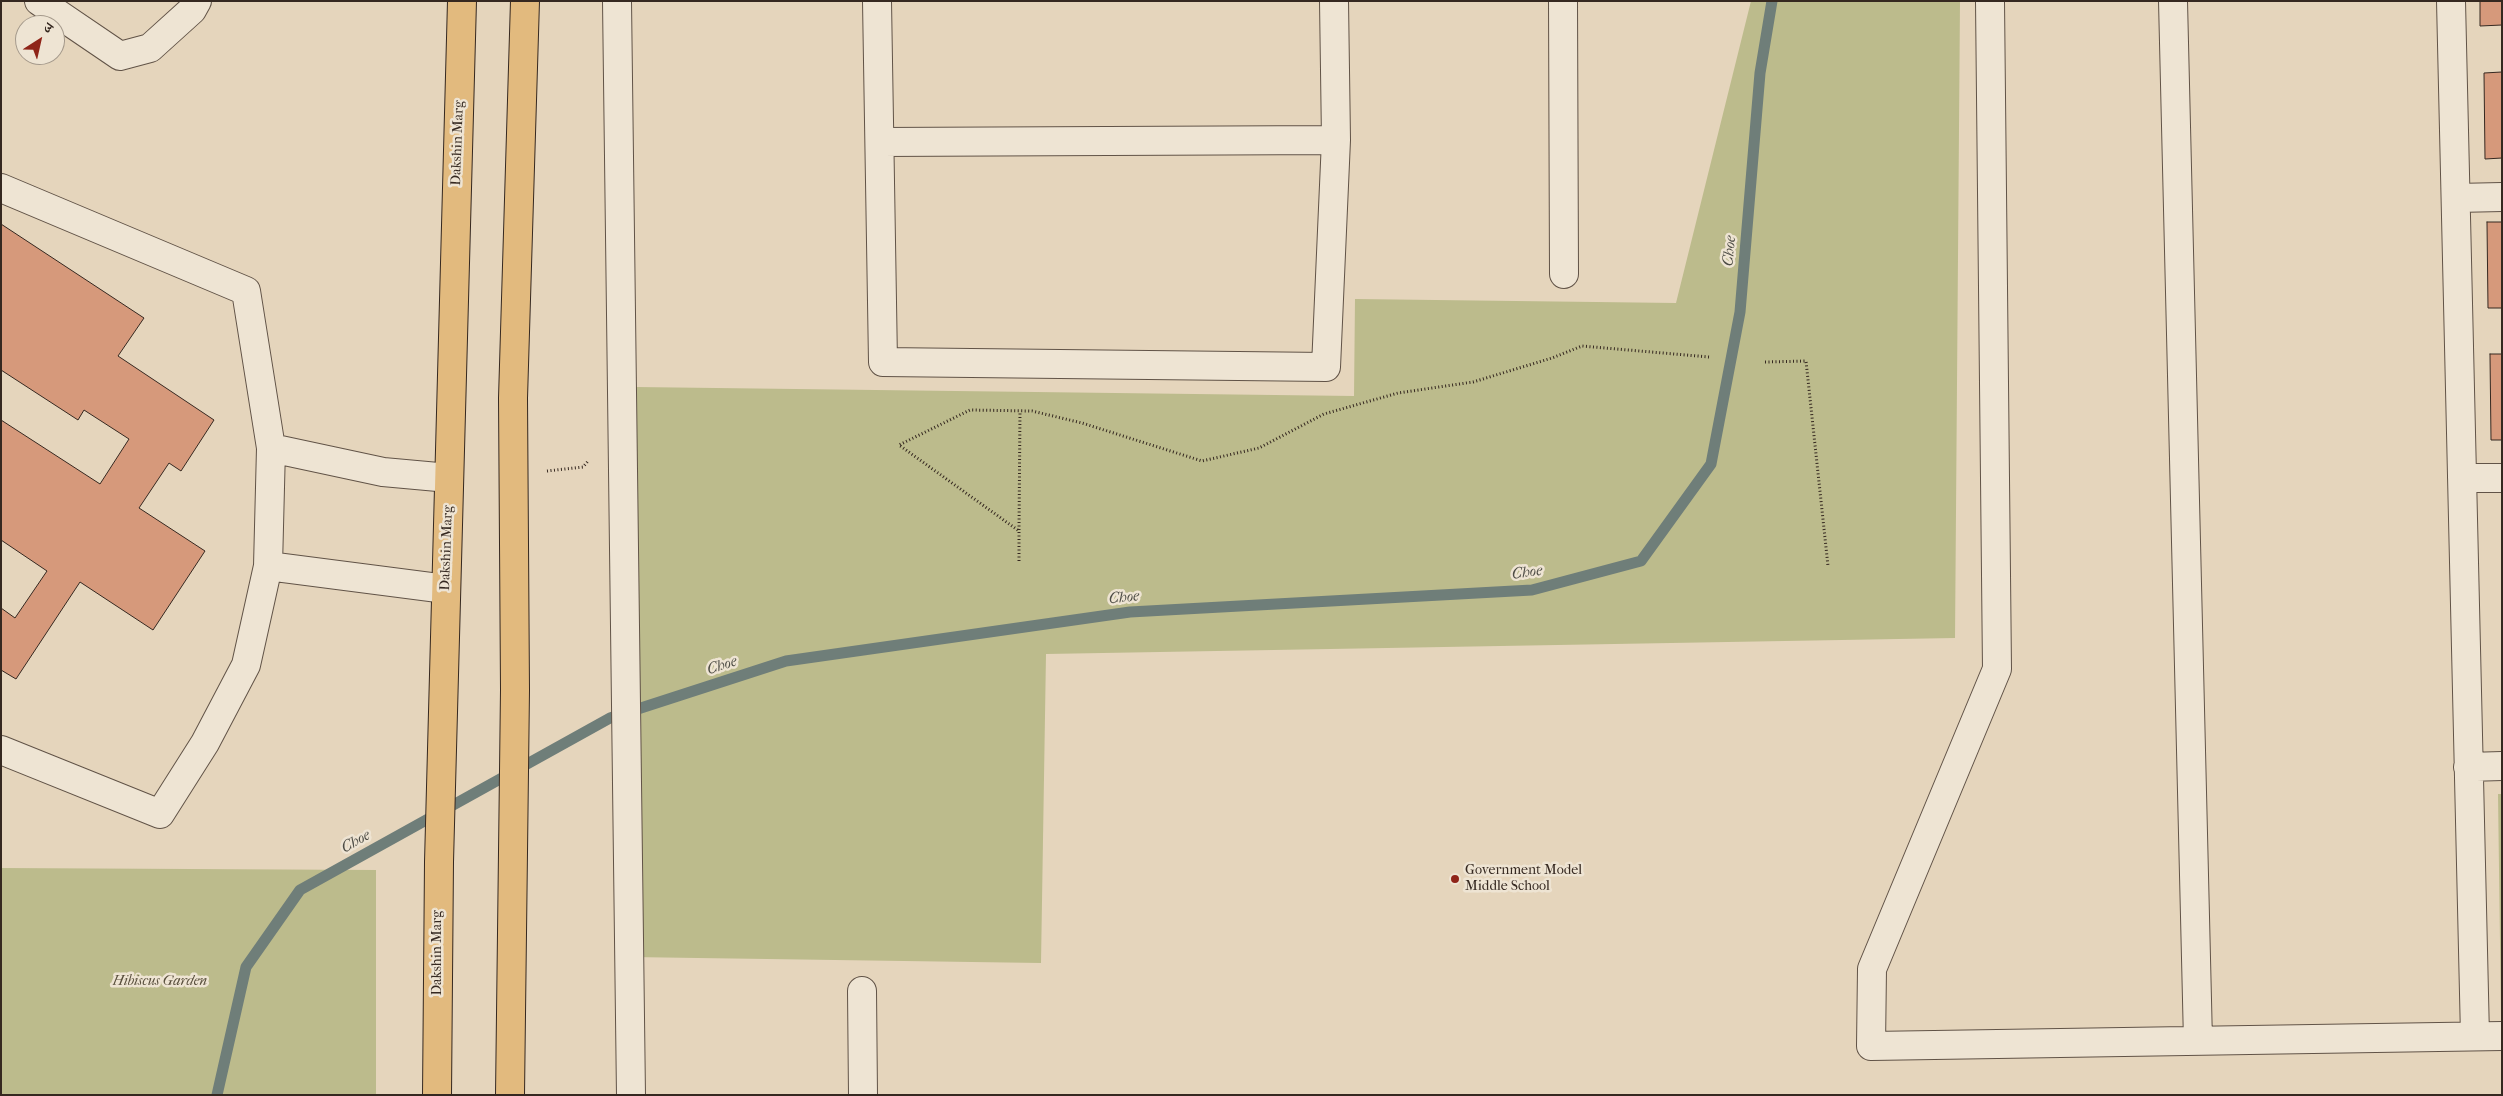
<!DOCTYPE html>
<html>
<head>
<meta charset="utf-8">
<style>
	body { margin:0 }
	#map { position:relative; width:2503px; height:1096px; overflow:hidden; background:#e5d5bc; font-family:"IM FELL French Canon","Noto Serif Devanagari",serif }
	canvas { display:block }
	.frame { position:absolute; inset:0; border:2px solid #352820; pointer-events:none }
	.north { position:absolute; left:15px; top:15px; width:50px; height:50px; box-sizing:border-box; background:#eee4d3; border:1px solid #a4998b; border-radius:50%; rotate:35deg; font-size:14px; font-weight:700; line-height:20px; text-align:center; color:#352820 }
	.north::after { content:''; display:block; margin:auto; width:18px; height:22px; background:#8f2418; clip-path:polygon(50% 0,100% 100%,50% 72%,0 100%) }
</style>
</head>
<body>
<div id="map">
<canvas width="2503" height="1096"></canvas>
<div class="frame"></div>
<div class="north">उ</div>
</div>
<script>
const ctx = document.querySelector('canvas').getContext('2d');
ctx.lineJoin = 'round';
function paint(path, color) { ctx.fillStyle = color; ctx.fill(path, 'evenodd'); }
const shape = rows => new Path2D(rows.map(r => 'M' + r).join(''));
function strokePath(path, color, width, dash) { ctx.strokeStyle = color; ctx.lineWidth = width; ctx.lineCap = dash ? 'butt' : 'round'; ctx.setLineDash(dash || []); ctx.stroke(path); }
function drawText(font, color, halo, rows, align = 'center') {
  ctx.font = font + ' "IM FELL French Canon",serif'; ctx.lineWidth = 5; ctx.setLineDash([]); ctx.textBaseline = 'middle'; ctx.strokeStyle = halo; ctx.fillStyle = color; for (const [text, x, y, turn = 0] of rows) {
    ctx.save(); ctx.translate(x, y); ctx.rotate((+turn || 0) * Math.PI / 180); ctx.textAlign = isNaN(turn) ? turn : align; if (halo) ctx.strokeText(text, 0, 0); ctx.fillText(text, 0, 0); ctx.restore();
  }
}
const green = shape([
	[1751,1,1960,1,1955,638,1046,654,1041,963,630,957,636,387,1354,396,1355,299,1676,303],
	[2498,794,2502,794,2502,1018,2501,1018],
	[1,868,376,870,376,1095,1,1095]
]);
const stream = shape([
	[217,1095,246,967,300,890,610,718,786,661,1130,612,1532,590,1641,561,1711,464,1740,312,1760,73,1772,1]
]);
const building = shape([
	[2480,1,2502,1,2502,25,2480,26,2480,1],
	[2502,72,2502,158,2485,159,2484,73,2502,72],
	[2487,222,2502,222,2502,308,2488,308,2487,222],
	[1,224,144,318,118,356,214,420,181,471,169,463,139,508,205,551,153,630,80,582,16,679,1,670,1,608,15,618,47,571,1,540,1,420,100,484,129,439,84,410,78,420,1,370,1,224],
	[2490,354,2502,354,2502,440,2491,440,2490,354]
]);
const path = shape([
	[1765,362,1806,361,1828,566],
	[547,471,583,467,589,460],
	[1019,530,1020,411],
	[1019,561,1019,531,899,445,970,410,1032,411,1082,423,1202,461,1259,448,1324,414,1398,393,1473,382,1552,358,1582,346,1709,357]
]);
const minor = shape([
	[39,1,120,56,150,48,192,10,197,1],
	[617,1,631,1095],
	[877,1,883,362,1326,367,1336,140,1334,1],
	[1563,1,1564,274],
	[1990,1,1997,669,1872,969,1871,1046,2502,1036],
	[2173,1,2198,1041],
	[2451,1,2475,1036],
	[880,142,1336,140],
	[1,188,246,291,271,448,268,566,246,665,205,743,160,814,1,750],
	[2456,198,2502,197],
	[271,448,383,472,449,478],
	[2462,478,2502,478],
	[268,566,446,589],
	[2468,767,2502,766],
	[862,991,863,1095]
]);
const major = shape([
	[437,1095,439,862,462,1],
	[510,1095,515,690,513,398,525,1]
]);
const markers = [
	[1455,879,5,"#8f2418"]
];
const streetNames = [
	["Dakshin Marg",458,143,-88],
	["Dakshin Marg",447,548,-88],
	["Dakshin Marg",438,953,-90]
];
const poiNames = [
	["Government Model",1465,871],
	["Middle School",1465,887]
];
const parkNames = [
	["Hibiscus Garden",160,982]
];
const waterNames = [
	["Choe",1730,251,-85],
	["Choe",1527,573,-8],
	["Choe",1124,598,-6],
	["Choe",722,666,-18],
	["Choe",356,842,-29]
];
paint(green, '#bcbb8c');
strokePath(stream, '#6f7e79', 11);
paint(building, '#d6997b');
strokePath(building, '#352820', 1);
strokePath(minor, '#615347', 30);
strokePath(major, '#352820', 30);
strokePath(path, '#352820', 3, [1, 2.5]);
strokePath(minor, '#eee4d3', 28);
strokePath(major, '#e2ba7e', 28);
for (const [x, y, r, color] of markers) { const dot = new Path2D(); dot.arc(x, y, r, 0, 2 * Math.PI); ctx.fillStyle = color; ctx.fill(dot); strokePath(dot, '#eee4d3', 2); }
drawText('14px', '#352820', '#eee4d3', streetNames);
drawText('14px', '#352820', '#eee4d3', poiNames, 'left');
drawText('italic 14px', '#574d3b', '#eee4d3', parkNames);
drawText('italic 15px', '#4d4c45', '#eee4d3', waterNames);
</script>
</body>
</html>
